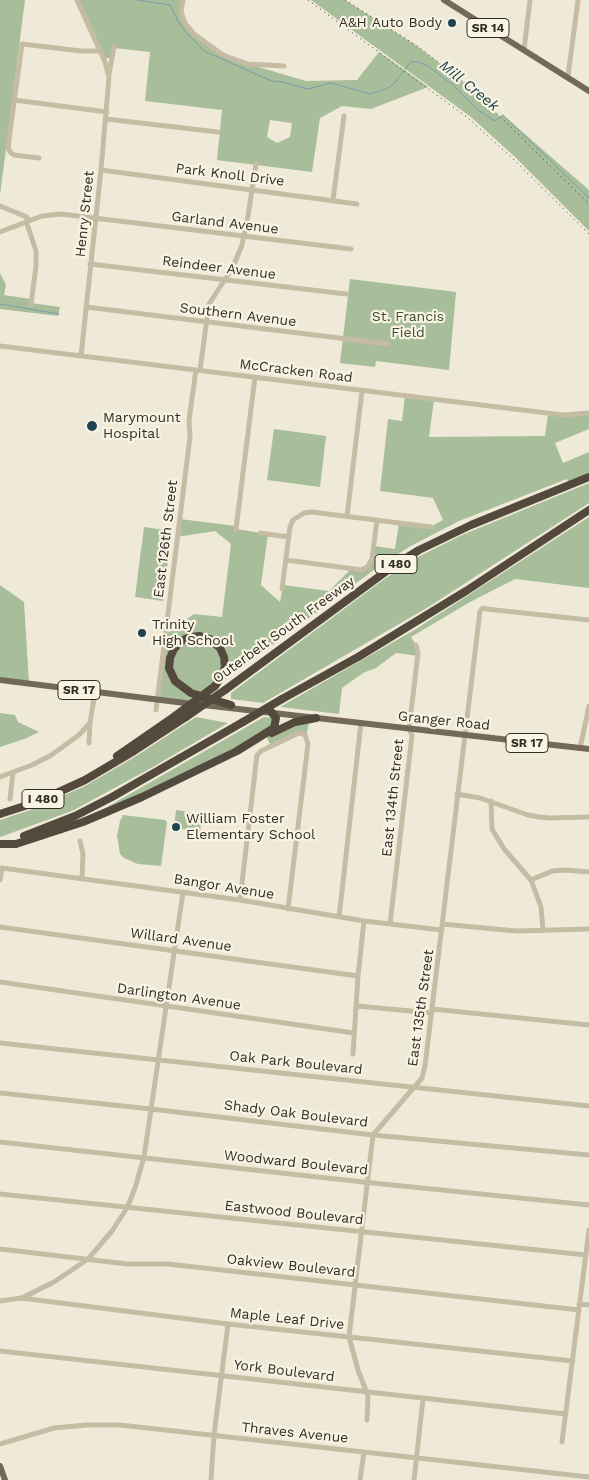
<!DOCTYPE html>
<html>
<head>
<meta charset="utf-8">
<style>
	body { margin:0 }
	canvas { display:block; background:#efead8 }
</style>
</head>
<body>
<canvas width="589" height="1480"></canvas>
<script>
const ctx = document.querySelector('canvas').getContext('2d');
ctx.lineJoin = 'round';
function paint(path, color) { ctx.fillStyle = color; ctx.fill(path, 'evenodd'); }
const shape = rows => new Path2D(rows.map(r => 'M' + r).join(''));
function strokePath(path, color, width, dash) { ctx.strokeStyle = color; ctx.lineWidth = width; ctx.lineCap = dash ? 'butt' : 'round'; ctx.setLineDash(dash || []); ctx.stroke(path); }
function drawText(font, color, halo, rows, align = 'center') {
  ctx.font = font + ' "Work Sans",sans-serif'; ctx.lineWidth = 4.5; ctx.setLineDash([]); ctx.textBaseline = 'middle'; ctx.strokeStyle = halo; ctx.fillStyle = color; for (const [text, x, y, turn = 0] of rows) {
    ctx.save(); ctx.translate(x, y); ctx.rotate((+turn || 0) * Math.PI / 180); ctx.textAlign = isNaN(turn) ? turn : align; if (halo) ctx.strokeText(text, 0, 0); ctx.fillText(text, 0, 0); ctx.restore();
  }
}
const green = shape([
	[0,0,25,0,0,195],
	[77,0,183,0,181,11,194,34,223,55,248,64,306,81,357,80,379,52,428,87,371,109,342,106,320,118,312,172,217,160,222,110,145,101,150,52,114,48,113,57,103,59],
	[270,120,292,123,290,137,277,143,267,137],
	[311,0,345,0,417,46,468,85,500,117,503,115,589,190,589,231,514,156,471,117],
	[0,273,6,285,4,295,31,299,31,303,60,307,58,316,0,309],
	[350,279,456,292,449,370,376,361,375,367,340,363],
	[405,396,434,400,429,437,545,436,548,414,589,413,589,429,555,443,563,463,589,452,589,477,570,485,567,479,459,521,409,547,378,567,192,704,158,699,166,634,194,614,222,617,231,544,215,531,177,537,180,519,236,526,236,529,268,534,261,585,280,602,283,585,329,591,351,569,356,570,368,566,374,546,395,549,399,523,430,527,443,520,433,498,380,491,388,419,402,421],
	[274,429,326,436,320,487,267,480],
	[589,483,589,503,430,606,263,703,231,699,231,693,383,580,416,558,462,535],
	[589,517,589,588,515,579,470,602,411,637,416,645,418,656,396,653,376,668,363,673,342,688,339,714,280,707,416,629],
	[144,527,172,531,163,601,135,597],
	[0,585,24,602,29,683,0,680],
	[0,713,15,715,18,722,39,732,27,738,0,747],
	[196,717,228,723,153,767,72,811,0,837,0,820,30,810,85,786,133,758],
	[264,717,274,718,270,730,150,791,102,810],
	[309,722,306,738,302,734,271,746,266,736,290,724],
	[176,810,202,814,200,832,174,828],
	[123,815,165,820,167,822,161,866,138,864,124,858,120,854,117,836,120,821]
]);
const stream = shape([
	[137,0,170,5,178,21,185,31,204,51,274,82,278,81,308,89,331,83,370,94,386,89,393,85,411,62,418,62,428,66,452,84,478,110,495,121,503,115,589,198],
	[0,304,59,314]
]);
const minor = shape([
	[77,0,105,62,109,77,101,170,81,356],
	[183,0,181,11,184,22,194,34,223,55,248,64,284,66],
	[524,50,530,0],
	[109,74,114,47],
	[568,76,578,0],
	[14,100,107,112],
	[106,119,218,132],
	[39,158,14,155,10,152,8,147,22,44,81,51,100,51],
	[101,170,357,204],
	[333,200,344,116],
	[0,206,27,217,27,224,36,251,36,266,31,305],
	[0,232,42,216,61,214,351,249],
	[90,264,346,294],
	[86,307,388,344],
	[0,346,563,415,589,413],
	[200,370,209,304,233,267,242,245,248,216,256,164],
	[347,516,362,391],
	[236,529,255,377],
	[260,533,289,537],
	[286,560,362,570,368,566,372,559,377,520],
	[282,589,290,527,293,520,304,513,312,512,431,527],
	[156,710,190,437,189,420,196,370],
	[89,743,90,723],
	[580,748,589,706],
	[0,777,32,765,50,756,79,735,90,723,95,692],
	[457,794,480,798,528,815,539,817,549,818,589,817],
	[10,799,13,772],
	[491,801,492,829,504,849,531,880,541,907,543,931],
	[80,841,83,854,82,879],
	[0,880,2,868,240,900,364,921,442,930],
	[531,880,552,871,565,870,589,872],
	[240,900,257,755,261,751,299,733,305,735,308,744,288,909],
	[339,917,361,723],
	[390,924,412,735,409,729,418,653,416,645],
	[442,924,516,931,589,929],
	[0,927,358,976],
	[0,982,354,1033],
	[357,1006,432,1013],
	[432,1009,589,1025],
	[0,1043,589,1106],
	[353,1054,358,976,364,921],
	[0,1093,151,1109,373,1135,589,1155],
	[0,1142,363,1182,589,1205],
	[0,1194,586,1255],
	[0,1249,127,1264,168,1264,579,1310],
	[22,1298,54,1282,88,1259,112,1231,127,1208,135,1188,144,1157,183,892],
	[0,1301,21,1298,228,1324,573,1361],
	[579,1304,589,1305],
	[0,1351,566,1414],
	[367,1420,368,1396,358,1370,349,1337,373,1135,422,1078,425,1066,480,611,483,608,486,609,589,620],
	[562,1442,589,1230],
	[0,1444,54,1428,87,1425,120,1425,589,1477],
	[211,1480,214,1435,228,1324],
	[360,1480,364,1452],
	[414,1480,423,1399]
]);
const major = shape([
	[444,0,589,91],
	[0,680,193,704],
	[203,705,589,749],
	[0,1466,5,1480]
]);
const highway = shape([
	[215,686,222,676,225,667,224,657,220,648,210,639,200,636,190,637,181,641,174,649,170,658,169,668,175,681,191,693,231,705],
	[225,690,392,567,419,550,471,525,589,477],
	[282,699,358,657,466,591,589,510],
	[272,733,295,722,316,718],
	[117,756,175,716],
	[0,814,37,802,85,780,134,751,186,717],
	[24,836,75,816,112,797,243,722],
	[0,844,16,844,83,822,142,797,237,751,274,728,276,718,269,709]
]);
const rail = shape([
	[308,0,468,118,510,156,589,234],
	[345,0,417,46,468,85,589,204]
]);
const highwayBridge = shape([
	[175,716,215,686],
	[186,717,225,690],
	[243,722,282,699]
]);
const markers = [
	[452,23,5,"#1d4251"],
	[92,426,6,"#1d4251"],
	[142,633,5,"#1d4251"],
	[176,827,5,"#1d4251"]
];
const shields = [
	[488,28,42],
	[396,564,42],
	[79,690,42],
	[527,743,42],
	[43,799,42]
];
const shieldNames = [
	["SR 14",488,28],
	["I 480",396,564],
	["SR 17",79,690],
	["SR 17",527,743],
	["I 480",43,799]
];
const poiNames = [
	["A&H Auto Body",442,23,"right"],
	["Marymount",103,418],
	["Hospital",103,434],
	["Trinity",152,625],
	["High School",152,641],
	["William Foster",186,819],
	["Elementary School",186,835]
];
const streetNames = [
	["Park Knoll Drive",230,175,7],
	["Henry Street",85,214,-84],
	["Garland Avenue",225,223,7],
	["Reindeer Avenue",219,268,7],
	["Southern Avenue",238,315,7],
	["McCracken Road",296,371,7],
	["East 126th Street",166,539,-83],
	["Outerbelt South Freeway",284,630,-36],
	["Granger Road",444,721,6],
	["East 134th Street",393,798,-84],
	["Bangor Avenue",224,887,9],
	["Willard Avenue",181,940,8],
	["Darlington Avenue",179,997,8],
	["East 135th Street",421,1008,-82],
	["Oak Park Boulevard",296,1063,6],
	["Shady Oak Boulevard",296,1114,7],
	["Woodward Boulevard",296,1163,6],
	["Eastwood Boulevard",294,1213,6],
	["Oakview Boulevard",291,1266,6],
	["Maple Leaf Drive",287,1319,6],
	["York Boulevard",284,1371,7],
	["Thraves Avenue",295,1433,6]
];
const parkNames = [
	["St. Francis",408,317],
	["Field",408,333]
];
const waterNames = [
	["Mill Creek",469,86,39]
];
paint(green, '#a8bd99');
strokePath(stream, '#789dab', 1);
strokePath(minor, '#c6bca4', 5);
strokePath(major, '#746857', 6);
strokePath(highway, '#53493d', 8);
strokePath(rail, '#322d26', 1, [1, 4]);
strokePath(highwayBridge, '#53493d', 8);
for (const [x, y, r, color] of markers) { const dot = new Path2D(); dot.arc(x, y, r, 0, 2 * Math.PI); ctx.fillStyle = color; ctx.fill(dot); strokePath(dot, '#f8f3e3', 2); }
for (const [x, y, w] of shields) { const box = new Path2D(); box.roundRect(x - w / 2, y - 9.5, w, 19, 4); ctx.fillStyle = '#f8f3e3'; ctx.fill(box); strokePath(box, '#322d26', 1); }
drawText('bold 12px', '#322d26', null, shieldNames);
drawText('14px', '#322d26', '#f8f3e3', poiNames, 'left');
drawText('14px', '#322d26', '#f8f3e3', streetNames);
drawText('14px', '#394f2b', '#f8f3e3', parkNames);
drawText('italic 15px', '#1d4251', '#f8f3e3', waterNames);
</script>
</body>
</html>
